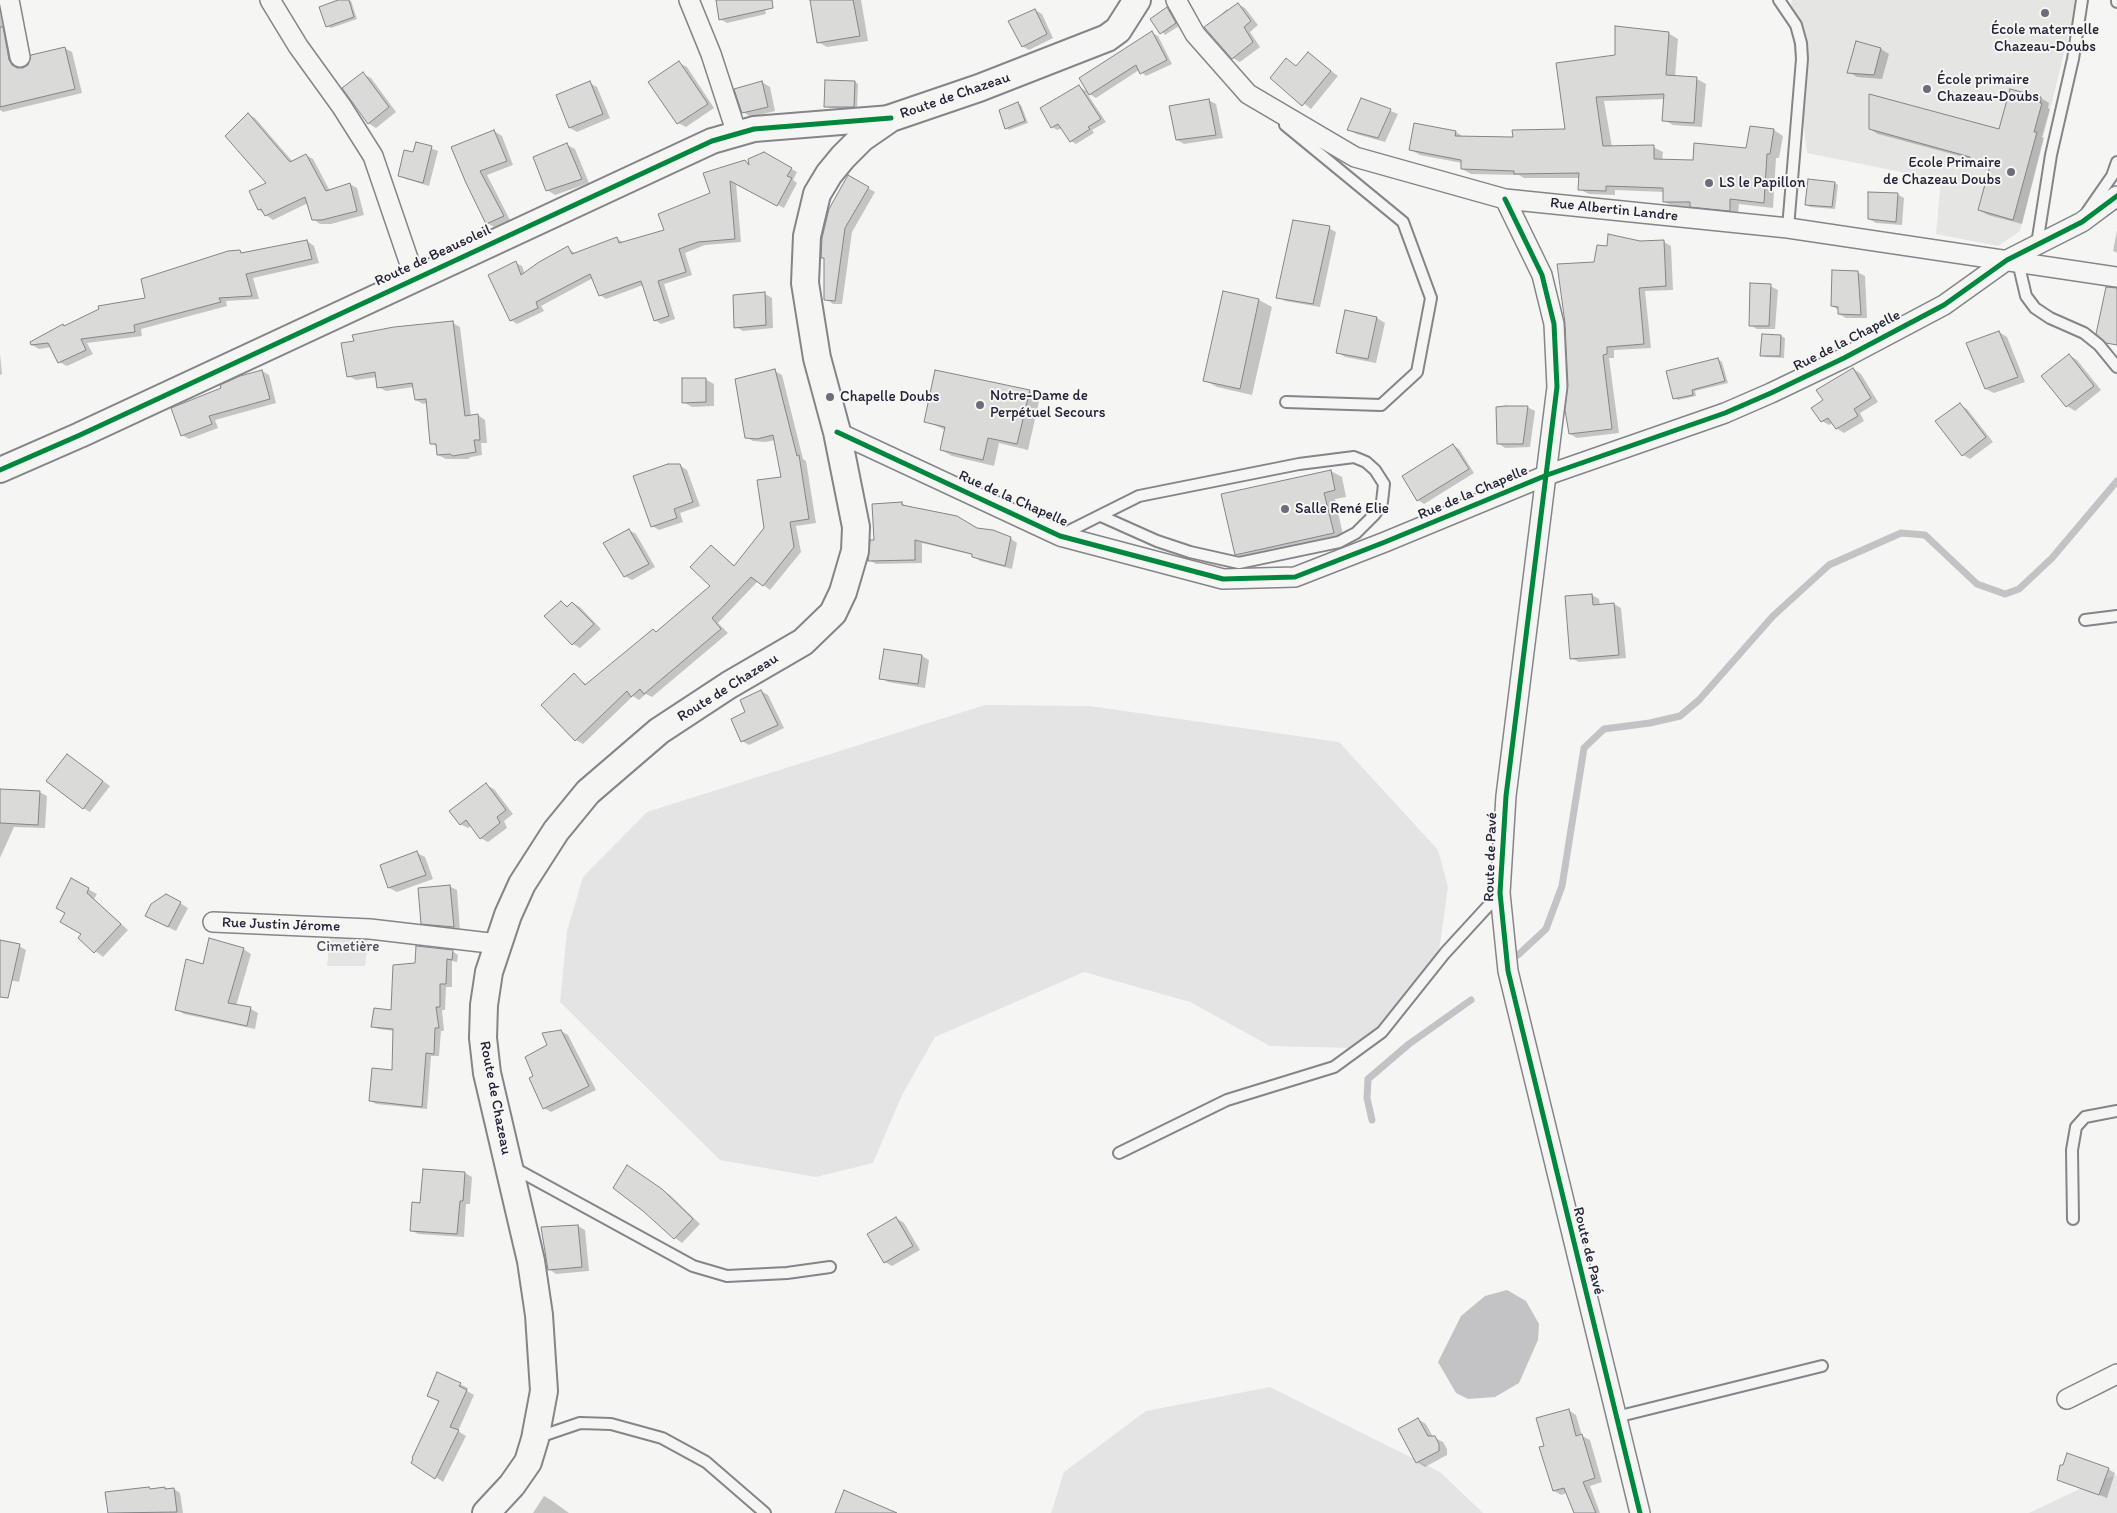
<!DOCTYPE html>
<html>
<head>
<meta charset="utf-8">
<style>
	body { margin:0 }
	canvas { display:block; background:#f5f5f3 }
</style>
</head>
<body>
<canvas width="2117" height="1513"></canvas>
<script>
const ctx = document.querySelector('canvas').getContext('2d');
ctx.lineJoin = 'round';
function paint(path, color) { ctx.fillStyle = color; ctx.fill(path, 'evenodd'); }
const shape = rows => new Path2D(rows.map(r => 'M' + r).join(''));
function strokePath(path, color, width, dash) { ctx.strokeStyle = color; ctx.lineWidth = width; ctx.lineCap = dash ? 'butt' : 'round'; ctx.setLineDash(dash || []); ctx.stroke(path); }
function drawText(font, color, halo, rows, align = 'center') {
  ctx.font = font + ' Itim,sans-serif'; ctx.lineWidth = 4; ctx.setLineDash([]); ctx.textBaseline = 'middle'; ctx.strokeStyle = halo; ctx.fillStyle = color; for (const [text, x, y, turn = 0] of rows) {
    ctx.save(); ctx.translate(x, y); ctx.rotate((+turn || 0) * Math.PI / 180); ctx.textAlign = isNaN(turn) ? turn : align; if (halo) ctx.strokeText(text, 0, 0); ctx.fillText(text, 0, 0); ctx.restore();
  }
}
const built = shape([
	[1792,0,2075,0,2071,25,2020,231,1998,246,1936,234,1941,180,1807,153,1789,12]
]);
const green = shape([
	[985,705,1090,706,1339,742,1438,850,1448,887,1436,972,1396,1018,1351,1048,1270,1046,1190,1002,1084,972,935,1037,902,1095,873,1163,816,1177,720,1160,560,1002,567,931,583,877,647,812],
	[331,926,370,929,365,966,327,966],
	[1270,1387,1440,1472,1483,1513,1051,1513,1064,1472,1146,1411],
	[2117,1475,2117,1513,2029,1513,2092,1483]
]);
const water = shape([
	[1507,1290,1526,1301,1539,1324,1538,1340,1519,1383,1495,1397,1468,1399,1456,1393,1438,1362,1461,1316,1485,1296]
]);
const shadow = shape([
	[0,0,16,64,20,69,64,48,72,52,82,93,3,112,0,110],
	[343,0,351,1,357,19,331,28,327,26],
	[717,0,763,0,766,14,727,23,720,19],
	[811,0,861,0,868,41,827,47,818,42],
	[1238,4,1245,8,1258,25,1250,32,1260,47,1240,62,1233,58,1206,28,1227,9,1229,11],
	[1167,8,1171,10,1179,26,1165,35,1151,19],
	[1035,10,1042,14,1053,38,1029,50,1022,46],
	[1152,33,1158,36,1172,64,1146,76,1139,70,1096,98,1086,92,1106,122,1092,130,1094,133,1076,144,1071,141,1062,128,1057,130,1052,127,1079,87,1088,92],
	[1668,33,1678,39,1675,77,1697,79,1706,84,1702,127,1673,125,1664,120,1665,99,1604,101,1612,147,1653,147,1663,152,1662,161,1694,162,1748,149,1774,130,1783,136,1779,158,1776,158,1773,208,1739,204,1738,215,1701,211,1693,207,1674,207,1665,202,1664,192,1615,190,1615,195,1589,194,1579,189,1580,178,1524,178,1519,175,1471,174,1462,169,1462,163,1420,155,1411,150,1456,132,1465,138,1514,138,1567,130,1616,56],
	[1881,49,1889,54,1882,79,1857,77,1849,72],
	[1308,53,1338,76,1311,109,1271,78,1286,60,1297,67],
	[679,63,687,67,714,108,686,127,678,123],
	[363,74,371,78,396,112,376,128,368,123],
	[762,82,770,87,775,111,751,117,743,112],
	[855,82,858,84,857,109,829,108,826,106],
	[590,83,597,87,610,118,577,132,570,128,558,96],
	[2041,98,2049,103,2048,108,2050,109,2042,137,2044,138,2022,224,1988,215,1979,210,1990,168,1979,165,1971,160,1971,159,1878,134,1870,129,2000,130],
	[1362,99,1398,114,1385,142,1356,134,1349,130],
	[1208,100,1216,104,1223,138,1184,144,1177,140],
	[1018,103,1021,105,1028,123,1009,130,1006,128],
	[248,114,255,118,293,162,306,155,313,159,330,191,350,184,357,188,364,215,331,224,320,224,313,219,308,203,273,220,259,210,268,184],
	[494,131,502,136,513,165,487,175,510,220,494,227,487,223,467,183],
	[417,143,438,151,429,186,406,179,399,176,414,154],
	[567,145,575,149,589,183,555,195,547,190],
	[764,154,797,172,793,180,797,183,784,208,736,183,741,242,705,245,685,253,692,275,664,284,675,319,661,324,655,320,643,285,606,299,600,295,593,278,541,306,544,311,517,324,511,320,516,263,522,266,525,274,568,248,576,254,617,239,623,242,666,231,711,194,745,162,750,164],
	[848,177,875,192,852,232,842,304,833,304,826,299],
	[1835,183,1838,185,1835,209,1810,207,1807,205],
	[1897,194,1904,198,1902,225,1876,223,1869,219],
	[1329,228,1336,232,1320,307,1285,301,1278,297],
	[2117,230,2117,253,2113,251],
	[307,241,314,246,319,263,253,278,259,299,226,301,227,306,141,329,142,336,87,343,93,354,67,366,59,362,52,347,39,349,32,345,63,325,65,327,147,299,239,251,244,253],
	[1664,242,1671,246,1673,290,1645,291,1651,348,1614,350,1614,358,1609,358,1619,433,1577,438,1570,434,1595,264,1608,247],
	[1857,272,1865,276,1867,318,1846,318,1839,314,1839,310,1832,306],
	[1770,286,1778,290,1775,329,1757,329,1750,325],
	[1224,292,1259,300,1272,307,1252,395,1217,387,1204,380],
	[765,294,772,298,773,328,743,331,736,327],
	[1346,312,1377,318,1385,323,1376,363,1345,357,1337,352],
	[453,323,460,327,471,416,478,415,485,420,487,443,481,443,482,455,471,457,468,459,446,459,438,455,438,447,431,443,427,403,423,404,416,400,414,387,386,391,378,387,377,377,356,380,348,376],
	[1999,332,2007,337,2025,382,1994,393,1986,389],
	[1763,336,1781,336,1785,338,1784,358,1765,357,1762,355],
	[0,354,2,374,0,375],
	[2069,355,2077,360,2101,390,2075,411,2067,406,2043,376],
	[1718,359,1722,362,1728,383,1695,391,1696,396,1678,400,1674,398],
	[1854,369,1861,374,1878,402,1860,413,1864,421,1844,433,1836,428,1833,423,1829,425,1822,421,1825,401],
	[262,371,269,375,276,403,215,420,218,428,189,439,182,435],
	[775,371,782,375,803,459,806,461,816,523,796,526,801,552,770,590,758,581,718,623,728,633,652,697,646,694,639,700,633,696,583,744,576,740,574,675,587,685,653,630,657,632,712,586,712,546,735,566,766,528,782,478,776,440,765,442,753,441,746,437],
	[705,379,714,384,714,406,692,407,683,402],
	[1029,391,1040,397,1028,450,999,443,994,466,952,456,941,450,945,430,926,421],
	[1960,405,1967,409,1993,442,1970,459,1963,455],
	[1527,407,1535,411,1530,447,1505,448,1498,443],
	[1453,445,1459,449,1474,473,1424,504,1418,500],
	[679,465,687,470,700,506,680,513,683,522,659,530,652,526],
	[1331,471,1342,477,1346,497,1335,499,1344,539,1247,561,1236,554],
	[902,503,909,508,1010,538,1017,543,1012,569,980,561,973,555,922,543,922,563,876,564,869,560,876,541],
	[629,530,636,534,655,567,632,580,625,576],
	[1592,595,1599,599,1600,606,1614,604,1621,608,1626,658,1579,662,1571,658],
	[561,602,569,607,573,603,580,607,601,629,580,648,573,644,546,616],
	[885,651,922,656,929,660,925,688,888,682,881,678],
	[761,691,768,695,784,728,749,745,742,741,747,713],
	[74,760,110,786,90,812,83,808],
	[486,785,494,789,513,814,504,821,507,828,488,842,480,838,471,826,468,828,460,824],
	[0,790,39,792,47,796,45,828,14,827,0,858],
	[417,853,425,857,433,879,397,892,389,888,381,865],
	[71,880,97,894,94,899,128,930,103,957,79,938,83,934,66,913],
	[449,886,457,890,460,931,430,927,422,923],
	[180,903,188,908,176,931,155,921],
	[0,941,19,946,26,950,19,982,0,978],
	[243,949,251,954,236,1006,251,1009,258,1013,255,1029,184,1014,176,1009,203,966],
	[452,951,458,955,457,962,452,961,452,987,446,987,445,1010,442,1010,444,1031,441,1031,439,1056,431,1056,427,1109,376,1104,371,1101,394,1072,395,1031,378,1029,373,1026,392,1011,416,964],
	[561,1031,568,1035,596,1090,551,1112,544,1108,534,1076,548,1045],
	[635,1171,670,1195,700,1224,682,1243,675,1238,644,1210],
	[465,1173,472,1177,470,1204,466,1204,464,1237,418,1234,411,1230,421,1204],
	[896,1218,904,1223,920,1250,892,1266,885,1262],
	[578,1226,585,1230,589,1271,556,1274,549,1269],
	[460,1384,468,1388,467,1391,474,1395,458,1431,466,1436,443,1482,436,1477,440,1401],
	[1568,1410,1576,1415,1582,1436,1590,1440,1602,1482,1590,1486,1600,1513,1576,1513,1567,1493,1561,1495,1554,1491,1545,1447],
	[1418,1419,1426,1424,1433,1437,1443,1442,1447,1449,1447,1455,1425,1467,1417,1462],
	[2108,1469,2115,1473,2107,1498,2059,1480],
	[149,1488,152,1490,165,1488,169,1490,174,1489,180,1493,183,1513,109,1513,106,1493],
	[544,1496,551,1500,569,1513,533,1513]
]);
const stream = shape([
	[1518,955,1546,929,1562,886,1584,748,1604,729,1650,723,1680,716,1699,700,1773,616,1829,565,1901,533,1925,535,1977,584,2005,594,2019,589,2052,558,2117,481],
	[1372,1120,1367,1098,1368,1079,1409,1044,1471,1000]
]);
const building = shape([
	[338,0,349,0,354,17,326,27,319,7,338,0],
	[716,0,772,0,773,8,719,20,716,0],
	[810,0,853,0,860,36,817,43,810,0],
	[1238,3,1251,21,1244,27,1253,42,1232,59,1204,27,1238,3],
	[1167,7,1176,23,1160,34,1150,19,1167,7],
	[1035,9,1047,34,1022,47,1008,21,1035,9],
	[1615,26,1669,32,1666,75,1697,77,1694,123,1662,121,1664,94,1596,97,1603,146,1654,145,1654,159,1693,160,1694,143,1746,148,1750,126,1774,129,1770,154,1767,154,1764,203,1730,199,1730,211,1690,207,1690,202,1663,202,1663,188,1606,186,1606,191,1578,190,1579,173,1514,174,1514,171,1461,169,1461,160,1409,150,1414,123,1456,131,1455,136,1513,137,1512,130,1565,129,1556,63,1615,55,1615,26],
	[0,27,3,27,9,60,12,65,17,68,23,68,28,65,31,55,65,47,75,89,0,107,0,27],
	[1152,31,1167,60,1140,74,1136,65,1089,95,1079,78,1152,31],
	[1856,41,1881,48,1874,75,1847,73,1856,41],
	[1308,52,1331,71,1302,106,1270,78,1286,58,1296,66,1308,52],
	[679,61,708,104,677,124,648,82,679,61],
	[363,72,389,107,368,124,342,88,363,72],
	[825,80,855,81,854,107,824,107,825,80],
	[590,81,603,114,569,128,556,95,590,81],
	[762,81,768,107,742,113,734,89,762,81],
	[1079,85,1101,119,1088,127,1090,129,1070,142,1058,124,1051,128,1040,108,1079,85],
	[2010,89,2041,97,2040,103,2042,103,2034,132,2037,132,2013,220,1978,210,1990,166,1969,161,1970,157,1869,129,1869,94,1999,129,2010,89],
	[1361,98,1391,109,1378,138,1347,130,1361,98],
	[1209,99,1216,135,1176,140,1169,106,1209,99],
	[1018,102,1025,121,1005,129,999,110,1018,102],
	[248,113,290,162,306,154,326,191,350,183,357,211,322,220,312,220,305,197,265,216,261,209,258,210,249,191,266,183,225,136,248,113],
	[494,130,507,161,480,171,504,216,486,224,466,183,451,147,494,130],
	[416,142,432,146,423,183,398,176,404,150,413,152,416,142],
	[567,143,582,179,546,191,533,157,567,143],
	[764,152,792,168,787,176,792,178,777,206,730,181,735,239,698,242,679,249,686,272,658,281,669,316,654,321,641,281,599,296,590,274,536,302,538,308,510,321,488,275,516,261,521,275,539,262,568,246,572,254,617,237,619,243,664,230,658,214,710,193,703,173,745,160,749,165,748,159,764,152],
	[848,175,869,187,845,228,835,301,824,300,824,258,821,258,822,238,829,209,848,175],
	[1808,179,1835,182,1832,207,1805,205,1808,179],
	[1868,192,1898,193,1896,222,1868,219,1868,192],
	[1293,220,1330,226,1313,304,1276,298,1293,220],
	[1608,234,1640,241,1664,240,1666,286,1639,288,1644,344,1607,347,1607,354,1603,355,1612,429,1569,434,1565,410,1568,386,1565,323,1557,264,1594,262,1597,245,1607,246,1608,234],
	[307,240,312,259,246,274,252,296,219,298,221,302,134,325,135,332,81,339,86,350,58,363,48,343,31,345,30,342,63,324,64,326,99,309,98,306,145,298,141,279,228,251,240,250,241,253,307,240],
	[1832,270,1858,271,1861,315,1838,314,1838,307,1831,306,1832,270],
	[1750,283,1771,284,1769,326,1749,326,1750,283],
	[2106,287,2117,288,2117,345,2106,343,2096,334,2106,287],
	[1223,291,1259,299,1240,389,1203,381,1223,291],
	[765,292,766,325,734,328,733,295,765,292],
	[1345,310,1377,317,1368,359,1336,353,1345,310],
	[453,321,465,416,478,414,480,440,474,440,476,452,453,456,450,454,437,455,436,444,430,444,426,399,415,400,412,383,377,388,375,372,347,377,341,343,354,341,352,335,394,327,453,321],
	[1999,331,2018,377,1985,389,1966,343,1999,331],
	[1762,334,1781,335,1780,356,1760,356,1762,334],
	[2069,354,2094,386,2066,407,2041,376,2069,354],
	[1718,358,1725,381,1692,390,1693,395,1673,399,1666,371,1718,358],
	[1853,368,1871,398,1854,409,1858,416,1836,429,1828,418,1821,422,1811,408,1823,400,1816,390,1853,368],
	[775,369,797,456,799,455,809,519,790,522,794,547,763,586,751,577,712,618,721,629,644,694,640,689,631,697,627,691,575,741,541,705,574,673,585,685,653,629,656,632,710,586,690,567,711,545,734,566,764,528,757,480,781,477,773,435,757,439,745,438,735,379,775,369],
	[262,370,270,399,209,416,212,424,181,436,171,408,221,388,220,385,240,376,262,370],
	[935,370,1030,390,1017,444,988,438,983,460,940,450,945,427,924,422,935,370],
	[682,378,706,378,706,402,682,403,682,378],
	[1960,403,1986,437,1962,456,1935,421,1960,403],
	[1506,406,1528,406,1523,444,1497,444,1496,407,1506,406],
	[1453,444,1469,469,1417,501,1402,476,1453,444],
	[668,464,680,464,693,502,674,509,677,518,651,527,633,476,668,464],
	[1331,470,1335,490,1324,493,1334,533,1235,555,1221,494,1331,470],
	[902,502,902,505,957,516,977,528,993,530,1011,537,1005,566,972,557,972,554,915,540,915,560,868,561,870,540,874,540,872,504,902,502],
	[629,529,649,564,624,577,603,543,629,529],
	[1592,594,1593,605,1614,603,1619,655,1570,659,1565,596,1592,594],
	[561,601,567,607,572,602,594,624,572,645,544,616,561,601],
	[884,649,922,655,918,684,879,679,884,649],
	[761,690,778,725,741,742,731,719,745,712,740,700,761,690],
	[67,754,103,781,83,809,46,781,67,754],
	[486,783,506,810,497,817,500,823,480,839,466,820,460,825,449,811,486,783],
	[0,789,40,791,38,825,0,823,0,789],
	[417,851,426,875,388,888,380,865,417,851],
	[71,878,89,888,87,893,121,924,94,953,78,938,81,934,60,922,65,913,56,908,71,878],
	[450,885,454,927,421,924,418,888,450,885],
	[166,894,181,902,168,927,145,916,151,904,166,894],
	[209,938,244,948,228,1003,251,1007,247,1026,175,1010,186,959,203,964,209,938],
	[0,940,20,944,8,998,0,997,0,940],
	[416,946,453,950,452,960,447,959,446,984,440,984,440,1007,436,1007,439,1028,435,1028,434,1054,426,1053,422,1107,369,1101,372,1068,392,1070,393,1029,371,1027,374,1008,391,1010,393,965,415,963,416,946],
	[561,1030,589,1086,543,1109,529,1078,533,1076,525,1057,547,1045,542,1033,561,1030],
	[627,1165,662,1189,693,1219,674,1239,643,1211,613,1188,627,1165],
	[423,1169,465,1172,463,1201,460,1201,457,1234,410,1231,412,1202,420,1203,423,1169],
	[896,1217,913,1246,884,1263,867,1234,896,1217],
	[578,1225,582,1267,548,1270,541,1227,578,1225],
	[437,1372,461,1383,459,1386,467,1390,450,1427,459,1430,435,1479,411,1463,413,1459,412,1458,439,1401,427,1396,437,1372],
	[1569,1409,1576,1436,1582,1434,1595,1478,1583,1482,1596,1513,1574,1513,1564,1488,1553,1491,1539,1447,1544,1446,1536,1418,1569,1409],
	[1418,1418,1428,1436,1435,1436,1439,1444,1439,1451,1416,1463,1398,1429,1418,1418],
	[2067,1453,2109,1468,2099,1495,2057,1480,2060,1465,2063,1465,2067,1453],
	[149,1487,150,1489,165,1487,165,1489,174,1488,177,1512,108,1513,105,1492,149,1487],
	[844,1490,853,1494,897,1513,835,1513,844,1490]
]);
const service = shape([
	[1779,0,1796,25,1801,43,1802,59,1788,228],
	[2117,0,2117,2],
	[1285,125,1403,222,1431,298,1417,372,1381,405,1286,402],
	[2087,212,2112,176,2117,162],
	[2037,244,2051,155,2073,59,2082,0],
	[2018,262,2026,296,2035,308,2050,318,2084,333,2099,345,2117,367],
	[1061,535,1139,496,1299,464,1354,457,1366,462,1375,470,1384,484,1382,502,1375,514,1356,533,1339,542,1239,563,1190,552,1157,541,1101,516],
	[2085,620,2117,616],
	[1119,1153,1227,1100,1334,1067,1382,1032,1445,953,1500,893],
	[514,1168,693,1266,727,1276,787,1273,830,1267],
	[2073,1219,2072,1150,2076,1127,2085,1117,2117,1111],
	[1616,1417,1822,1366],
	[536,1438,580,1423,611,1424,662,1438,706,1462,765,1513]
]);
const minor = shape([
	[9,0,20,57],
	[270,0,298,46,342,107,373,156,415,279],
	[689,0,711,54,737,134],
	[1176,0,1195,34,1248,94,1355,157,1505,199,1788,228,2117,277],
	[1505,199,1542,275,1554,324,1557,387,1506,796,1500,893,1508,971,1640,1513],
	[837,432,1060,536,1223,579,1295,577,1385,542,1547,475,1725,413,1771,393,1844,358,1944,305,2007,260,2082,222,2117,196],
	[213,922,370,929,498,944],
	[2067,1399,2117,1374]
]);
const tertiary = shape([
	[0,470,80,435,712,141,754,129,891,118]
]);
const secondary = shape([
	[486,1513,512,1485,528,1462,535,1439,544,1391,539,1315,531,1261,487,1073,483,1038,484,1005,489,972,508,915,522,884,556,831,588,792,659,731,729,685,803,642,833,613,843,592,855,551,856,527,837,432,817,358,805,283,807,236,817,194,829,174,843,157,862,138,891,118,979,88,1107,38,1118,30,1137,0]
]);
const cycleway = shape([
	[1505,199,1542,275,1554,324,1557,387,1506,796,1500,893,1508,971,1640,1513],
	[837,432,1060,536,1223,579,1295,577,1385,542,1547,475,1725,413,1771,393,1844,358,1944,305,2007,260,2082,222,2117,196],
	[0,470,80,435,712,141,754,129,891,118]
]);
const markers = [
	[2045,13,5,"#6c6c7b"],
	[1927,89,5,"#6c6c7b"],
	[2011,172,5,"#6c6c7b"],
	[1709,183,5,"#6c6c7b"],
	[830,397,5,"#6c6c7b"],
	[980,405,5,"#6c6c7b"],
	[1285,509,5,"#6c6c7b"]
];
const poiNames = [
	["École maternelle",2045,30,"center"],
	["Chazeau-Doubs",2045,47,"center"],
	["École primaire",1937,80],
	["Chazeau-Doubs",1937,97],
	["Ecole Primaire",2001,163,"right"],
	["de Chazeau Doubs",2001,180,"right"],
	["LS le Papillon",1719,183],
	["Notre-Dame de",990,396],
	["Perpétuel Secours",990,413],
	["Chapelle Doubs",840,397],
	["Salle René Elie",1295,509]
];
const streetNames = [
	["Route de Chazeau",955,96,-19],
	["Rue Albertin Landre",1614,210,6],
	["Route de Beausoleil",433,256,-25],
	["Rue de la Chapelle",1847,341,-27],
	["Rue de la Chapelle",1473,493,-23],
	["Rue de la Chapelle",1013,499,24],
	["Route de Chazeau",728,688,-32],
	["Route de Pavé",1491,857,-88],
	["Rue Justin Jérome",281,925,2],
	["Route de Chazeau",495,1098,79],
	["Route de Pavé",1588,1251,76]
];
const parkNames = [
	["Cimetière",348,947]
];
paint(built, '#e5e5e4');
paint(green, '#e4e4e4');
paint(water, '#c3c3c6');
paint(shadow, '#0003');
strokePath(stream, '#c3c3c6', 7);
paint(building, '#dadad9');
strokePath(building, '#858589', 1);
strokePath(service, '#858589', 14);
strokePath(minor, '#858589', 22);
strokePath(tertiary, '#858589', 28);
strokePath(secondary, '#858589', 30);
strokePath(service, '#f5f5f3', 10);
strokePath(minor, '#f5f5f3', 19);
strokePath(tertiary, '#f5f5f3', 24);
strokePath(secondary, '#f5f5f3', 26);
strokePath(cycleway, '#00873e', 5);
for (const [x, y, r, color] of markers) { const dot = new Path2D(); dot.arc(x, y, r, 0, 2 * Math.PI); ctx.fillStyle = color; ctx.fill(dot); strokePath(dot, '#f6f6f2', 2); }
drawText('15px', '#22223b', '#f6f6f2', poiNames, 'left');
drawText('15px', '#22223b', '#f6f6f2', streetNames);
drawText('15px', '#4f4f62', '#f6f6f2', parkNames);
</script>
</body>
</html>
